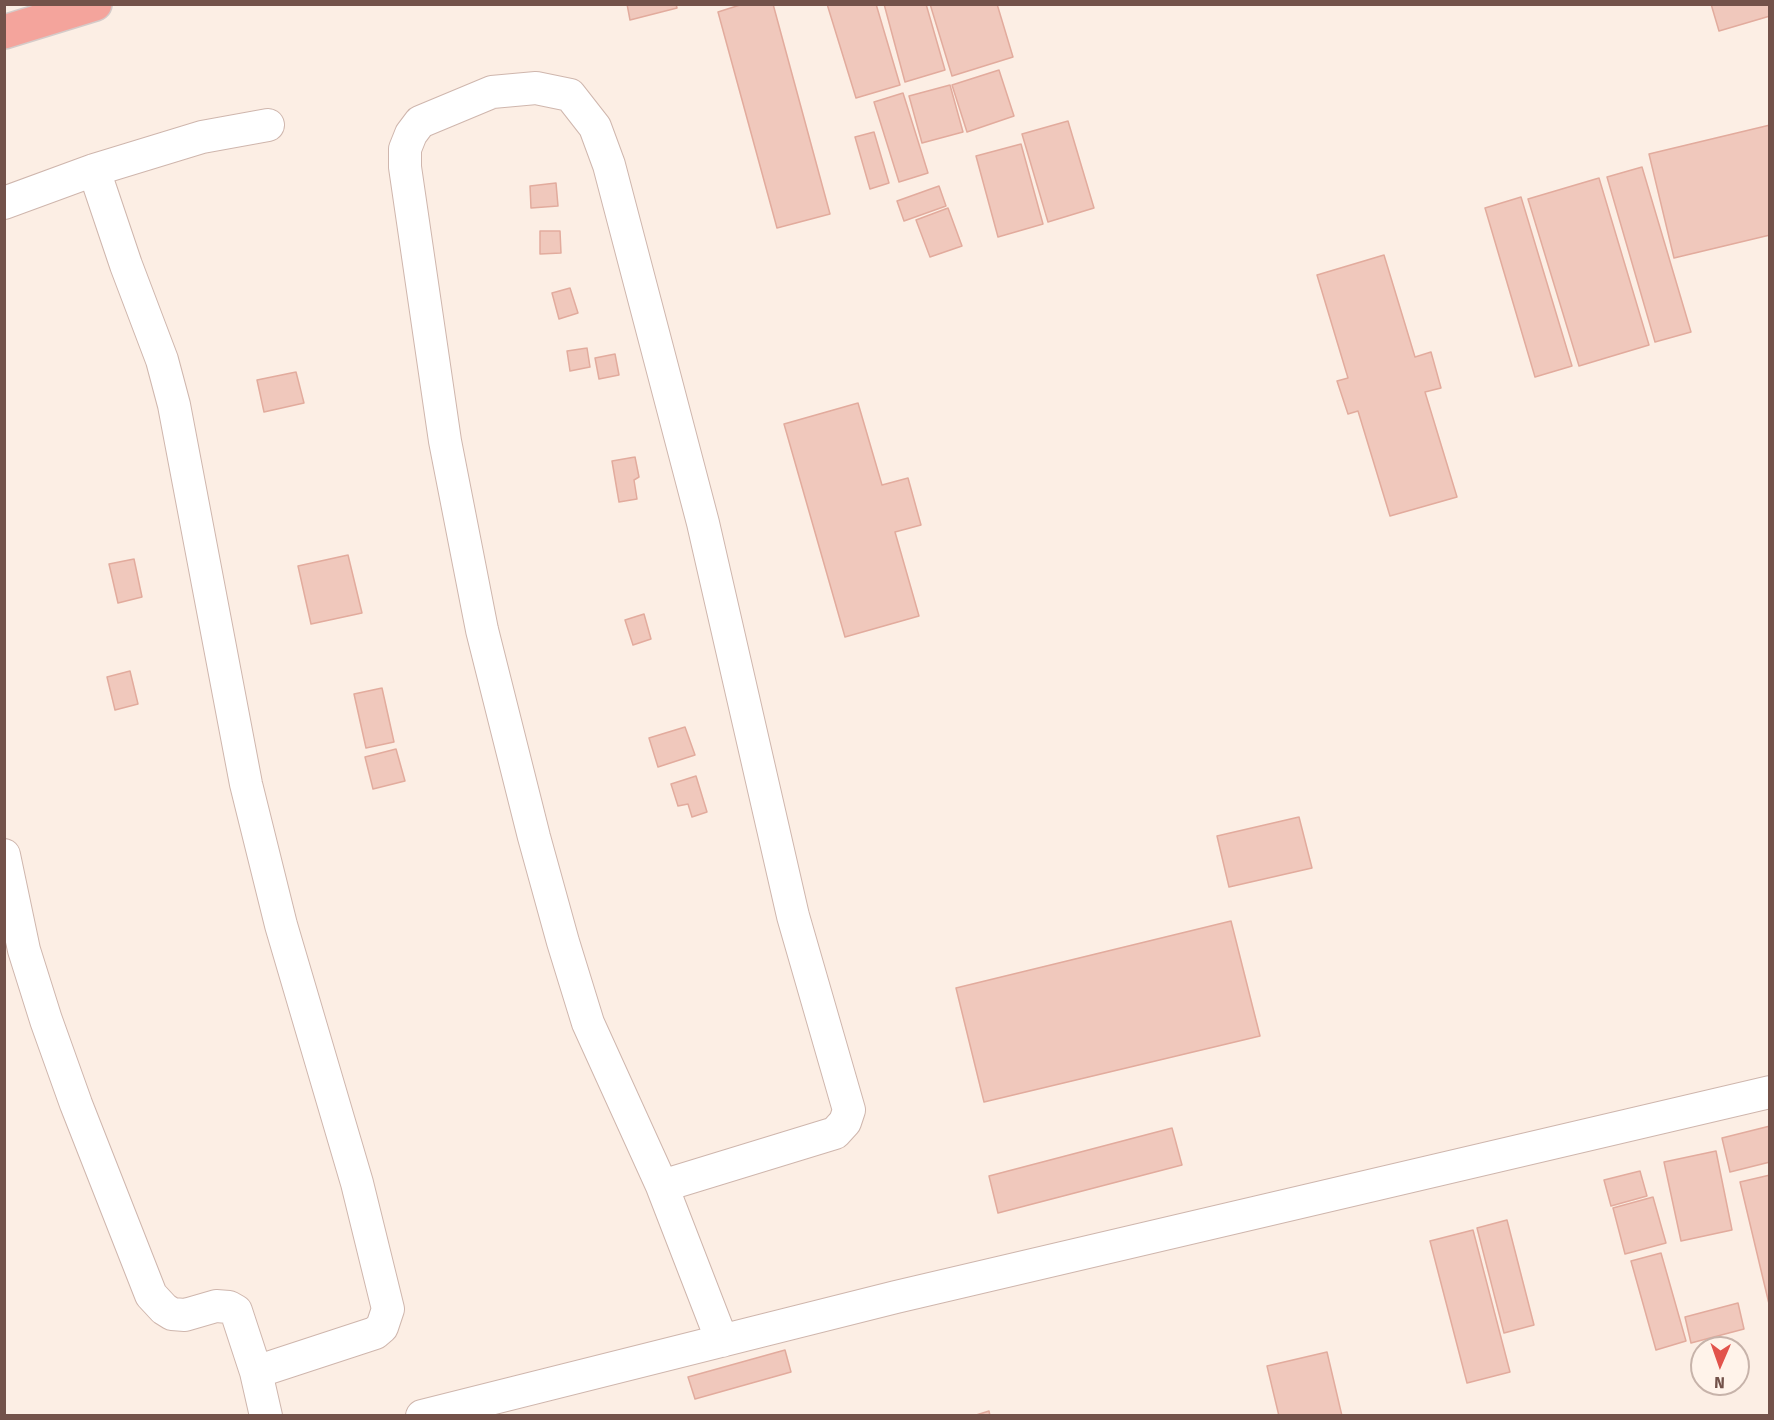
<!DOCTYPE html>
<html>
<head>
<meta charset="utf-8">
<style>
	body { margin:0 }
	#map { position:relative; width:1774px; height:1420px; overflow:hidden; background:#fceee4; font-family:"Fira Sans",sans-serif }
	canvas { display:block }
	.frame { position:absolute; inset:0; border:6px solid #73524a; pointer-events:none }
	.north { position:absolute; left:1690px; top:1336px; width:60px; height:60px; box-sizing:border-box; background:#fff3ea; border:2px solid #c7b3aa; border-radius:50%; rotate:182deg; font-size:16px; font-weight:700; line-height:24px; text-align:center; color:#73524a }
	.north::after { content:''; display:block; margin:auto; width:21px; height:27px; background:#e2534c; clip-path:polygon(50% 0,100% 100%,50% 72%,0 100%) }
</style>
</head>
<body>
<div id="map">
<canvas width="1774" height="1420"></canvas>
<div class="frame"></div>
<div class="north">N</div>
</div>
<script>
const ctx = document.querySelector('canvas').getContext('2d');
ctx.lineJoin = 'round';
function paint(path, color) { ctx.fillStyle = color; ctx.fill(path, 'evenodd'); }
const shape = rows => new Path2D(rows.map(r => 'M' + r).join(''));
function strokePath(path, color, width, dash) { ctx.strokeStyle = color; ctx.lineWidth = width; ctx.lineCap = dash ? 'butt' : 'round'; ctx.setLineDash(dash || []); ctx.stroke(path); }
const building = shape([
	[627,4,676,4,677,8,630,20,627,4],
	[743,4,773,4,830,214,777,228,718,12,743,4],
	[827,4,876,4,900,85,856,98,827,4],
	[884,4,926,4,945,70,905,82,884,4],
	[930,4,997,4,1013,57,952,76,930,4],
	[1711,4,1770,4,1770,16,1719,31,1711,4],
	[999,70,1014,116,967,132,952,85,999,70],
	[950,85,963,132,922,143,909,96,950,85],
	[903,93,928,173,899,182,874,102,903,93],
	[1068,121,1094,208,1048,222,1022,134,1068,121],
	[1770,125,1770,235,1674,258,1649,154,1770,125],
	[874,132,889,183,870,189,855,137,874,132],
	[1021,144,1043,224,998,237,976,156,1021,144],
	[1642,167,1691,332,1655,342,1607,177,1642,167],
	[1599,178,1649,345,1579,366,1528,199,1599,178],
	[556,183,558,206,531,208,530,186,556,183],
	[939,186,946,206,904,221,897,201,939,186],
	[1521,197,1572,366,1535,377,1485,208,1521,197],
	[948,208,962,246,930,257,916,220,948,208],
	[540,231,560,231,561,253,540,254,540,231],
	[1384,255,1415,357,1431,352,1441,388,1425,392,1457,497,1390,516,1358,411,1348,414,1337,381,1348,378,1317,275,1384,255],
	[570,288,578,313,559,319,552,293,570,288],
	[587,348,590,367,570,371,567,351,587,348],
	[615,354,619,375,599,379,595,358,615,354],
	[296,372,304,403,264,412,257,380,296,372],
	[858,403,882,485,908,478,921,525,895,532,919,616,845,637,784,424,858,403],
	[635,457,639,477,634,480,637,499,619,502,612,461,635,457],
	[348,555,362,613,311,624,298,566,348,555],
	[134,559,142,597,118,603,109,564,134,559],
	[644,614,651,639,633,645,625,620,644,614],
	[130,671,138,704,115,710,107,677,130,671],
	[382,688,394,742,366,748,354,694,382,688],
	[685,727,695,755,658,767,649,738,685,727],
	[396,749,405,781,373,789,365,757,396,749],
	[696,776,707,812,692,817,688,804,678,806,671,784,696,776],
	[1299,817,1312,868,1229,887,1217,836,1299,817],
	[1231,921,1260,1036,984,1102,956,988,1231,921],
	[1770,1126,1770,1162,1730,1172,1722,1138,1770,1126],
	[1172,1128,1182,1165,998,1213,989,1176,1172,1128],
	[1716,1151,1732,1230,1681,1241,1664,1162,1716,1151],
	[1640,1171,1647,1196,1611,1206,1604,1180,1640,1171],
	[1770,1175,1770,1308,1740,1182,1770,1175],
	[1653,1197,1666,1243,1625,1254,1613,1208,1653,1197],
	[1507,1220,1534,1325,1504,1333,1477,1228,1507,1220],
	[1473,1230,1510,1372,1467,1383,1430,1241,1473,1230],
	[1661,1253,1686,1341,1656,1350,1631,1261,1661,1253],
	[1738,1303,1744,1329,1691,1343,1685,1317,1738,1303],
	[785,1350,791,1372,695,1399,688,1377,785,1350],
	[1327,1352,1342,1416,1279,1416,1267,1366,1327,1352],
	[989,1411,990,1416,973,1416,989,1411]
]);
const minor = shape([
	[94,170,126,265,162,360,174,405,246,784,281,925,357,1183,388,1309,382,1327,375,1333,256,1372],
	[4,203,94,170,202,137,268,125],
	[4,855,24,950,46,1020,76,1104,151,1295,164,1309,172,1314,185,1315,216,1306,229,1307,236,1311,256,1372,266,1416],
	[662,1186,835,1133,845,1122,849,1110,793,916,703,523,609,165,595,127,570,95,536,88,492,92,420,122,411,134,405,149,405,167,445,441,482,630,534,837,563,942,588,1023,662,1186,722,1341],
	[422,1416,896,1297,1770,1092]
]);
const highway = shape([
	[4,32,95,4]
]);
paint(building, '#f0c8bc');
strokePath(building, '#e2ab9d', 1.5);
strokePath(minor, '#cfb6ad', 34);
strokePath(highway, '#d5cbc9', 36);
strokePath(minor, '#fff', 32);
strokePath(highway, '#f4a49c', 33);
</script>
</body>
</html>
